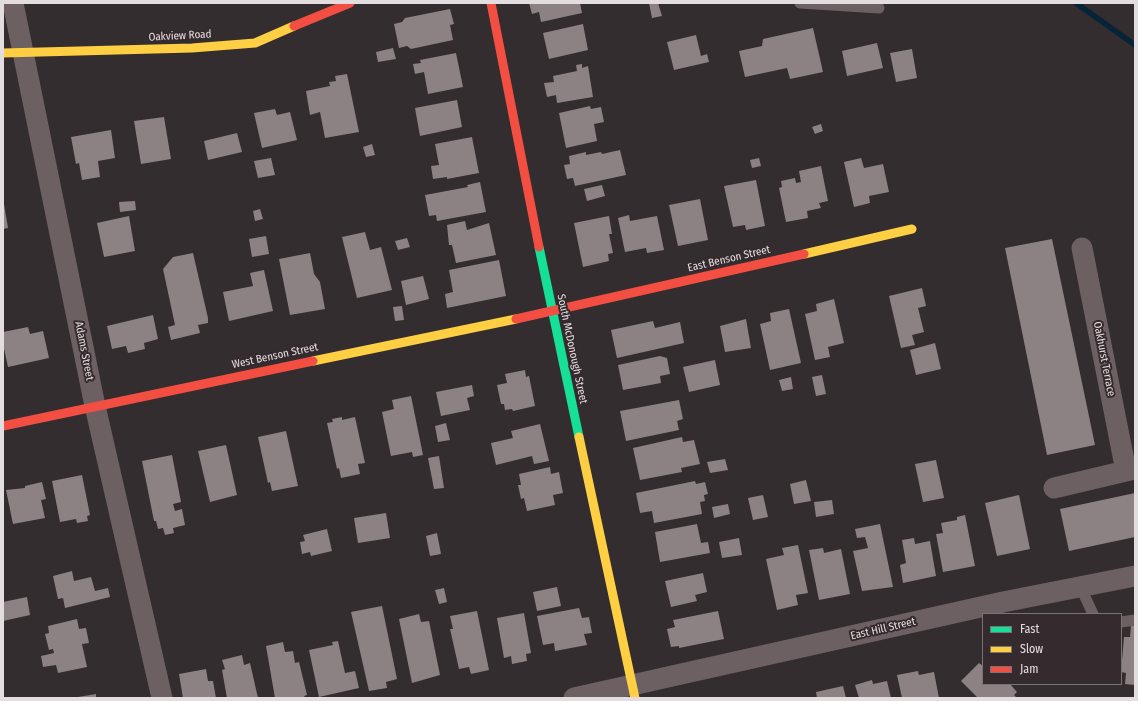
<!DOCTYPE html>
<html>
<head>
<meta charset="utf-8">
<style>
	body { margin:0 }
	#map { position:relative; width:1138px; height:701px; overflow:hidden; background:#332d2f; font-family:"Fira Sans Condensed",sans-serif }
	canvas { display:block }
	.frame { position:absolute; inset:0; border:4px solid #e4dddf; pointer-events:none }
	.legend { position:absolute; left:982px; top:613px; width:140px; height:72px; box-sizing:border-box; background:#352b2e; border:1px solid #7b7275; margin:0; padding:5px 7px; list-style:none; font-size:12px; color:#e4dddf }
	.legend li { display:flex; align-items:center; gap:8px; height:20px }
	.legend b { width:20px; border:1px solid #7b7275 }
</style>
</head>
<body>
<div id="map">
<canvas width="1138" height="701"></canvas>
<div class="frame"></div>
<ul class="legend">
<li><b style="height:5px;background:#16e098"></b>Fast</li>
<li><b style="height:5px;background:#ffcf43"></b>Slow</li>
<li><b style="height:5px;background:#f24e42"></b>Jam</li>
</ul>
</div>
<script>
const ctx = document.querySelector('canvas').getContext('2d');
ctx.lineJoin = 'round';
const shape = rows => new Path2D(rows.map(r => 'M' + r).join(''));
function strokePath(path, color, width, dash) { ctx.strokeStyle = color; ctx.lineWidth = width; ctx.lineCap = dash ? 'butt' : 'round'; ctx.setLineDash(dash || []); ctx.stroke(path); }
function paint(path, color) { ctx.fillStyle = color; ctx.fill(path, 'evenodd'); }
function drawText(font, color, halo, rows, align = 'center') {
  ctx.font = font + ' "Fira Sans Condensed",sans-serif'; ctx.lineWidth = 4; ctx.setLineDash([]); ctx.textBaseline = 'middle'; ctx.strokeStyle = halo; ctx.fillStyle = color; for (const [text, x, y, turn = 0] of rows) {
    ctx.save(); ctx.translate(x, y); ctx.rotate((+turn || 0) * Math.PI / 180); ctx.textAlign = isNaN(turn) ? turn : align; if (halo) ctx.strokeText(text, 0, 0); ctx.fillText(text, 0, 0); ctx.restore();
  }
}
const stream = shape([
	[1076,3,1135,45]
]);
const building = shape([
	[529,3,580,3,582,13,541,22,539,12,532,14],
	[649,3,658,3,662,16,652,18],
	[450,9,454,24,450,25,453,40,411,49,407,46,399,48,394,24,402,22,405,18],
	[583,24,588,50,549,59,543,33],
	[813,28,823,72,790,79,787,68,745,77,739,51,762,46,763,39],
	[696,35,701,56,707,54,709,62,674,70,667,42],
	[877,43,883,68,847,76,842,51],
	[393,48,396,59,378,62,376,52],
	[912,49,917,78,896,82,890,53],
	[456,53,463,87,428,94,424,72,415,74,413,64,421,63,420,60],
	[582,64,582,68,588,66,593,97,557,103,556,95,547,97,544,83,554,82,553,76,577,71,576,65],
	[347,74,359,132,325,138,320,112,310,115,306,91,330,86,329,82,336,81,335,76],
	[457,100,462,127,420,136,415,108],
	[590,106,591,109,601,107,604,122,594,124,597,141,566,148,559,113],
	[275,109,277,115,290,112,297,140,262,148,254,113],
	[164,117,171,159,141,164,134,121],
	[821,124,823,131,815,134,812,127],
	[111,130,115,158,98,161,100,177,82,180,79,163,76,164,71,137],
	[237,133,242,152,208,160,204,141],
	[472,137,479,173,447,179,447,177,433,179,431,166,439,165,435,144],
	[372,144,375,155,366,157,363,147],
	[620,150,626,175,575,186,573,178,567,179,564,165,570,164,569,156,586,152,586,155,601,152,602,154],
	[271,158,275,175,258,178,254,161],
	[759,158,761,166,752,168,750,160],
	[861,158,864,168,883,164,889,192,869,196,870,203,854,207,844,162],
	[821,166,828,201,819,203,821,208,807,211,808,218,786,222,779,188,782,187,781,181,795,178,796,183,801,182,799,171],
	[756,180,765,226,746,230,745,225,733,227,724,186],
	[480,182,486,212,437,221,436,215,429,216,425,195,468,187,467,185],
	[602,185,605,196,587,201,584,189],
	[700,199,708,240,678,246,669,205],
	[135,201,136,210,120,212,119,202],
	[4,204,8,228,3,229,3,205],
	[260,209,263,219,255,221,253,211],
	[629,215,630,221,657,216,664,250,647,253,646,248,625,252,618,218],
	[129,216,135,251,104,257,97,223],
	[609,216,612,234,609,234,613,253,608,254,609,261,583,267,574,223],
	[465,221,467,230,489,223,496,255,456,263,452,245,449,245,447,225],
	[365,232,370,250,381,247,392,290,357,298,342,237],
	[266,236,269,254,252,257,249,239],
	[407,238,410,247,398,250,395,241],
	[1052,239,1095,445,1047,455,1005,248],
	[193,253,208,318,208,323,198,325,200,333,171,340,168,327,175,325,163,269,173,257],
	[310,253,314,274,320,282,325,309,290,315,279,259],
	[499,260,506,296,447,308,445,294,453,292,449,270],
	[264,270,273,311,229,321,223,292,253,286,250,273],
	[423,276,429,299,406,305,401,281],
	[922,288,926,306,918,308,924,332,912,335,915,345,901,348,889,296],
	[834,299,844,343,828,347,830,357,815,360,805,314,817,311,816,304],
	[402,306,404,320,395,321,393,307],
	[789,309,801,363,770,370,760,324,771,321,770,313],
	[153,315,158,339,144,343,145,349,128,353,126,346,112,349,107,326],
	[746,319,751,348,725,352,720,326],
	[653,321,655,328,680,322,684,343,617,358,611,330],
	[28,327,30,334,43,331,49,358,8,367,3,344,3,332],
	[935,343,941,369,916,375,910,350],
	[660,356,667,358,670,374,660,376,661,383,623,390,618,365],
	[715,360,720,385,689,392,683,367],
	[525,370,526,377,529,376,535,406,513,411,512,409,505,410,504,404,501,404,497,385,507,383,505,374],
	[822,375,826,394,816,396,812,377],
	[791,377,793,389,782,391,779,380],
	[472,385,474,396,467,398,470,410,441,416,436,392],
	[411,396,423,455,413,457,412,452,391,456,382,412,394,409,392,400],
	[679,400,683,419,677,421,679,430,626,441,620,411],
	[342,417,342,420,355,417,365,463,358,464,360,474,341,478,339,468,337,469,327,423,333,422,332,419],
	[446,423,450,440,438,442,435,426],
	[540,424,549,461,534,464,532,456,496,465,491,443,513,438,511,431],
	[286,431,298,486,272,491,270,482,268,483,258,437],
	[682,437,683,442,694,440,700,464,681,468,682,472,640,480,633,448],
	[226,445,237,495,210,502,198,451],
	[172,455,181,502,173,504,175,511,182,509,185,525,173,528,174,533,165,535,163,528,158,529,156,521,154,521,142,461],
	[439,456,444,488,434,489,428,458],
	[725,459,728,470,710,473,707,462],
	[936,460,944,498,923,502,915,464],
	[550,467,551,474,559,472,563,493,553,495,555,505,527,511,524,498,521,499,518,485,521,485,519,474],
	[82,475,90,515,87,516,88,521,77,523,76,519,60,522,52,481],
	[806,480,811,501,794,504,790,484],
	[695,481,696,484,705,482,708,494,704,495,705,501,700,502,702,514,654,523,652,511,640,513,636,493],
	[42,482,46,499,41,500,45,518,13,524,6,490,25,488,25,486],
	[1135,493,1135,537,1069,551,1060,509],
	[763,495,768,517,753,520,748,498],
	[1019,495,1030,549,997,556,985,503],
	[832,500,834,514,816,517,814,502],
	[728,504,730,514,714,518,712,507],
	[386,513,390,538,358,543,354,518],
	[965,515,975,566,943,572,936,534,943,533,941,523,957,520,957,517],
	[697,524,701,543,708,542,710,553,660,562,655,532],
	[880,524,893,587,862,591,853,551,868,548,865,537,857,538,855,529],
	[327,529,332,551,311,556,310,552,302,554,300,542,305,541,303,535],
	[437,533,441,554,430,556,426,536],
	[739,538,742,555,722,558,719,542],
	[914,538,915,544,930,541,936,576,903,583,900,565,906,563,902,540],
	[798,545,808,593,796,595,798,605,777,610,766,559,784,555,782,548],
	[823,548,824,553,841,549,850,594,819,600,809,550],
	[72,571,74,581,91,577,95,591,108,588,110,597,65,608,63,598,58,599,53,576],
	[703,573,707,592,695,595,697,601,671,607,665,581],
	[557,587,561,606,537,611,533,592],
	[444,588,447,602,439,604,435,590],
	[27,597,30,615,3,621,3,602],
	[382,606,397,679,386,682,387,688,369,691,351,612],
	[579,608,582,618,589,617,592,633,584,634,587,645,555,651,554,643,543,645,537,616],
	[477,611,489,670,471,674,469,667,459,669,450,629,453,629,450,616],
	[718,611,724,639,679,648,679,646,671,647,667,629,675,627,673,620],
	[524,613,531,653,526,654,527,661,512,664,511,656,504,658,497,618],
	[419,614,421,622,429,621,440,675,412,683,399,619],
	[77,619,79,629,86,628,89,643,82,644,87,667,58,673,56,665,43,667,41,656,54,653,53,649,49,650,45,634,49,633,48,626],
	[1131,626,1135,626,1135,685,1125,684,1126,673,1121,672,1124,637,1130,637],
	[338,641,345,673,355,671,359,688,319,697,309,650,333,645,332,642],
	[283,642,285,652,293,651,295,663,299,662,307,695,304,696,305,698,275,698,266,646],
	[242,655,244,665,250,663,258,698,227,698,222,670,225,669,222,660],
	[979,663,983,666,983,684,1010,684,1017,692,1014,695,1017,698,978,698,961,681],
	[206,669,208,681,213,681,216,698,183,698,179,674],
	[918,671,919,675,934,672,939,698,902,698,897,675],
	[872,680,873,684,887,681,891,698,859,698,855,685],
	[843,686,846,698,817,698,816,692],
	[96,694,96,698,78,698,78,697]
]);
const lane = shape([
	[800,3,879,8],
	[1080,586,1093,614],
	[1121,622,1135,620]
]);
const street = shape([
	[13,3,95,406,162,698],
	[1082,248,1126,471,1135,469],
	[1054,488,1126,471],
	[574,698,1003,602,1135,576]
]);
const fast = shape([
	[539,247,579,437]
]);
const slow = shape([
	[3,53,192,48,255,43,294,26],
	[804,254,912,229],
	[313,361,516,319],
	[579,437,635,698]
]);
const jam = shape([
	[491,3,539,247],
	[294,26,350,3],
	[516,319,804,254],
	[3,426,313,361]
]);
const streetNames = [
	["Oakview Road",180,36,-3],
	["East Benson Street",729,259,-13],
	["South McDonough Street",572,349,78],
	["Adams Street",84,351,79],
	["West Benson Street",275,356,-12],
	["Oakhurst Terrace",1104,359,79],
	["East Hill Street",883,629,-13]
];
strokePath(stream, '#052437', 5.5);
paint(building, '#8c8183');
strokePath(lane, '#6d6063', 11);
strokePath(street, '#6d6063', 21);
strokePath(fast, '#16e098', 9);
strokePath(slow, '#ffcf43', 9);
strokePath(jam, '#f24e42', 9);
drawText('11px', '#e4dddf', '#352b2e', streetNames);
</script>
</body>
</html>
